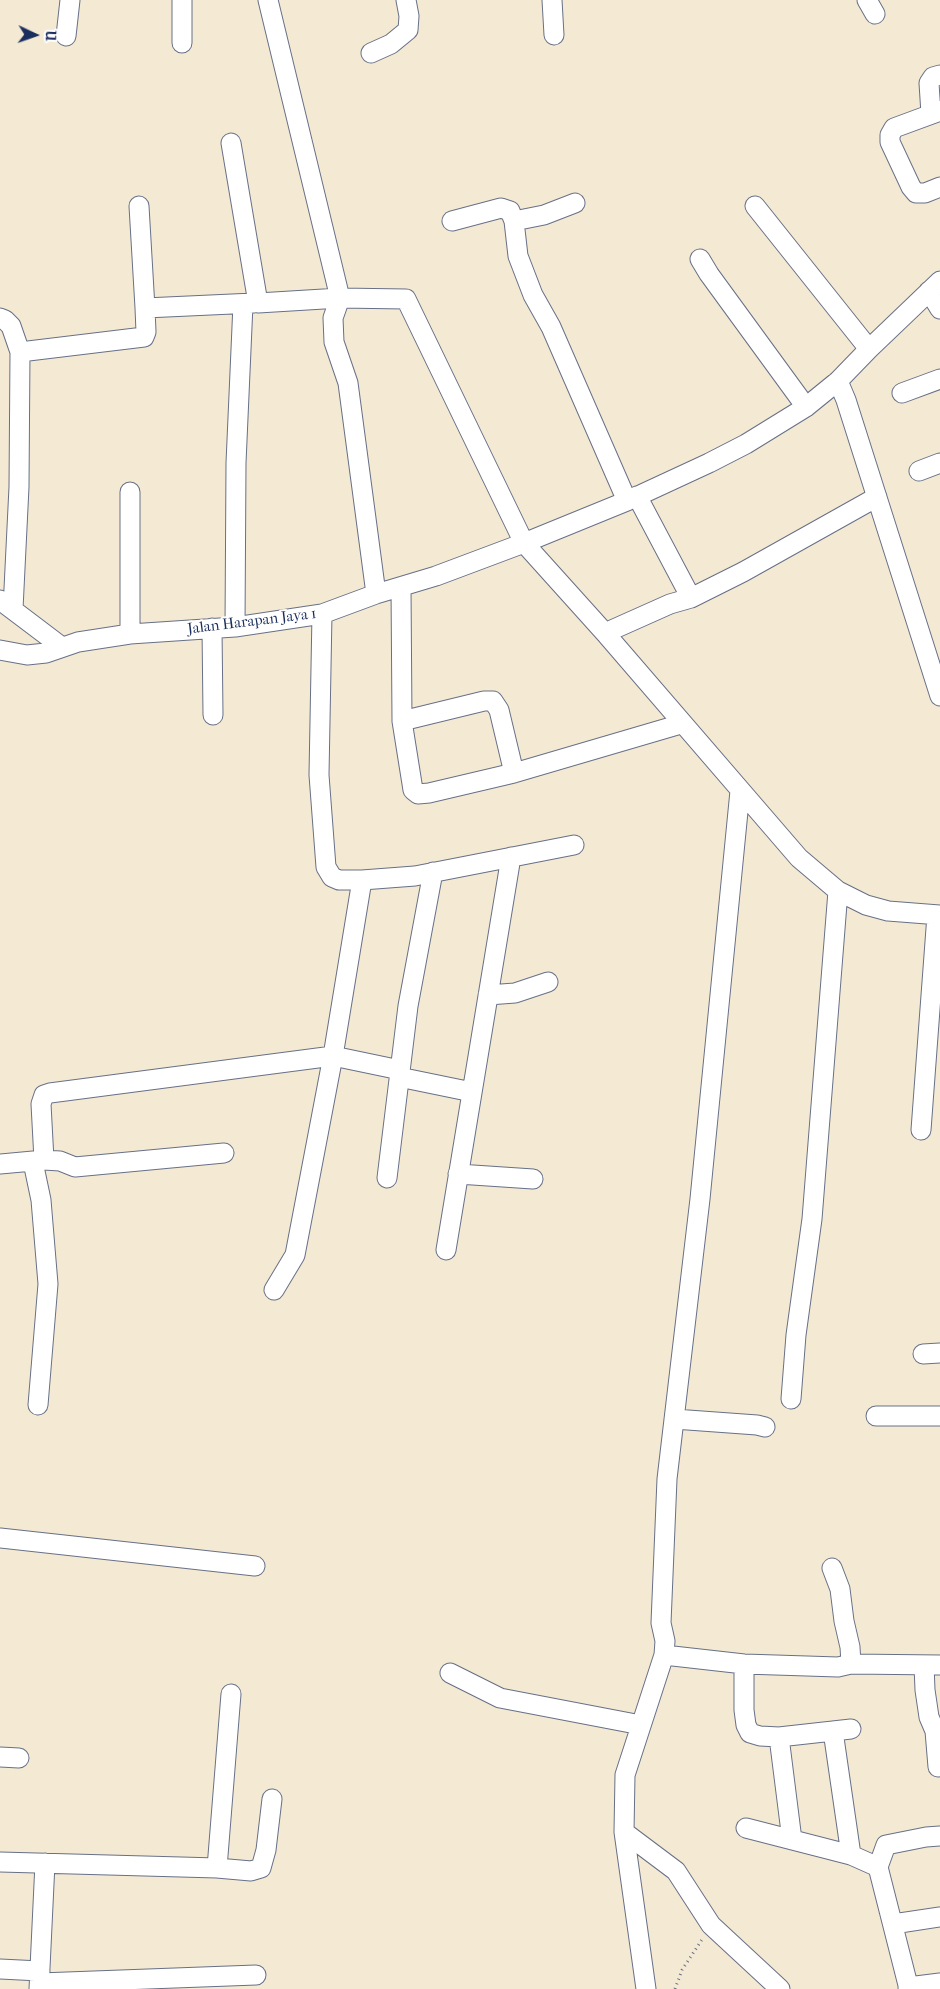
<!DOCTYPE html>
<html>
<head>
<meta charset="utf-8">
<style>
	body { margin:0 }
	#map { position:relative; width:940px; height:1989px; overflow:hidden; background:#f4e9d3; font-family:"IM FELL French Canon",serif }
	canvas { display:block }
	.north { position:absolute; left:10px; top:10px; width:50px; height:50px; -webkit-text-stroke:4px #fff; paint-order:stroke; rotate:93deg; font-size:14px; font-weight:700; line-height:20px; text-align:center; color:#1b2f5e }
	.north::after { content:''; display:block; margin:auto; width:18px; height:22px; background:#1b2f5e; clip-path:polygon(50% 0,100% 100%,50% 72%,0 100%) }
</style>
</head>
<body>
<div id="map">
<canvas width="940" height="1989"></canvas>
<div class="north">U</div>
</div>
<script>
const ctx = document.querySelector('canvas').getContext('2d');
ctx.lineJoin = 'round';
const shape = rows => new Path2D(rows.map(r => 'M' + r).join(''));
function strokePath(path, color, width, dash) { ctx.strokeStyle = color; ctx.lineWidth = width; ctx.lineCap = dash ? 'butt' : 'round'; ctx.setLineDash(dash || []); ctx.stroke(path); }
function drawText(font, color, halo, rows, align = 'center') {
  ctx.font = font + ' "IM FELL French Canon",serif'; ctx.lineWidth = 4; ctx.setLineDash([]); ctx.textBaseline = 'middle'; ctx.strokeStyle = halo; ctx.fillStyle = color; for (const [text, x, y, turn = 0] of rows) {
    ctx.save(); ctx.translate(x, y); ctx.rotate((+turn || 0) * Math.PI / 180); ctx.textAlign = isNaN(turn) ? turn : align; if (halo) ctx.strokeText(text, 0, 0); ctx.fillText(text, 0, 0); ctx.restore();
  }
}
const path = shape([
	[675,1989,682,1970,703,1938]
]);
const minor = shape([
	[182,0,182,43],
	[268,0,340,298,333,318,334,342,348,383,376,594],
	[552,0,554,35],
	[867,0,875,14],
	[66,36,70,0],
	[371,53,391,44,408,30,409,16,406,0],
	[940,111,894,128,890,135,890,142,911,187,916,193,925,193,940,187],
	[931,114,929,83,933,77,940,75],
	[231,143,258,303,340,298,406,299,524,543,605,633,799,858,838,891,866,905,888,911,940,915],
	[575,203,544,215,514,221,518,256,533,295,551,327,627,501],
	[139,206,145,308,254,303],
	[755,206,869,349],
	[452,221,501,208,510,211,514,221],
	[700,259,709,274,806,407],
	[929,291,940,309],
	[0,318,5,320,11,326,20,352],
	[838,381,846,400,940,696],
	[902,393,940,379],
	[919,471,940,463],
	[130,492,130,634],
	[637,496,691,598],
	[401,587,402,721,413,790,418,794,429,793,514,773,681,724],
	[0,600,62,647],
	[13,609,19,487,20,352,144,337,146,332,145,308],
	[322,614,319,775,326,867,332,877,339,880,362,880,415,876,574,845],
	[235,627,236,463,243,304],
	[212,628,213,715],
	[605,633,670,604,691,598,743,572,877,497],
	[0,650,27,655,46,653,78,642,130,634,235,627,322,614,376,594,436,576,524,543,627,501,709,463,746,444,806,407,838,381,869,349,940,281],
	[402,721,484,701,493,701,499,710,514,773],
	[740,791,700,1199,667,1479,661,1623,665,1641,664,1655,744,1664,838,1667,851,1664,940,1665],
	[488,995,515,993,548,982],
	[399,1077,472,1092],
	[921,1130,937,915],
	[44,1160,60,1161,75,1167,224,1153],
	[33,1162,41,1200,48,1284,38,1405],
	[0,1164,44,1160,41,1104,44,1095,50,1093,333,1056,400,1070],
	[458,1174,533,1179],
	[387,1178,408,1006,433,872],
	[446,1250,511,857],
	[274,1290,295,1255,333,1056,362,880],
	[923,1354,940,1353],
	[791,1399,796,1335,812,1219,838,891],
	[876,1416,940,1416],
	[674,1419,757,1425,765,1427],
	[0,1538,255,1566],
	[832,1568,840,1589,844,1621,850,1647,851,1664],
	[744,1664,744,1710,746,1725,750,1733,760,1736,779,1737,851,1729],
	[924,1665,925,1690,929,1717,935,1731,938,1767],
	[450,1673,500,1698,641,1725],
	[833,1731,851,1855],
	[779,1737,792,1840],
	[0,1757,19,1758],
	[746,1828,851,1855,878,1867],
	[624,1832,676,1871,711,1925,780,1989],
	[0,1862,217,1868,251,1871,261,1868,266,1850,272,1799],
	[217,1868,231,1694],
	[893,1924,940,1917],
	[0,1969,40,1971],
	[40,1983,256,1975],
	[908,1987,940,1983],
	[39,1989,45,1863],
	[646,1989,624,1832,625,1775,664,1655],
	[909,1989,878,1867,886,1845,926,1837,940,1836]
]);
const streetNames = [
	["Jalan Harapan Jaya 1",252,622,-7]
];
strokePath(minor, '#677087', 21);
strokePath(path, '#677087', 3, [1, 4]);
strokePath(minor, '#fff', 19);
drawText('15px', '#1b2f5e', '#fff', streetNames);
</script>
</body>
</html>
